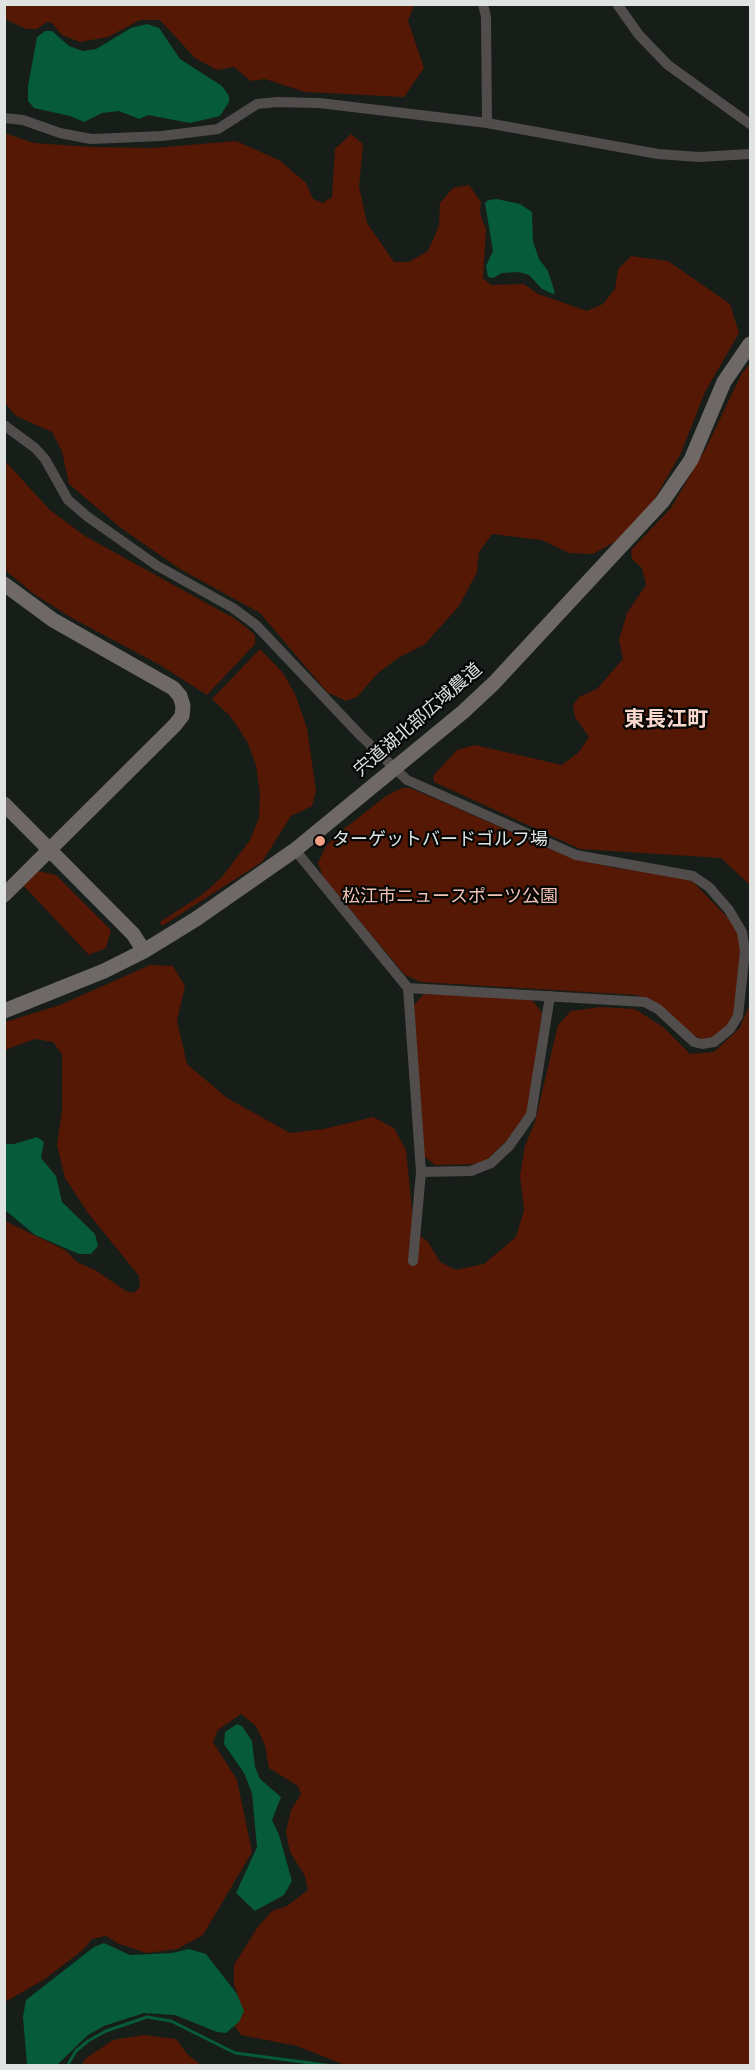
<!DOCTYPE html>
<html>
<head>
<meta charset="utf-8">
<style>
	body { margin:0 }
	#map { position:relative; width:755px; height:2070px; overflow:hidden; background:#171d19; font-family:"Source Sans 3",sans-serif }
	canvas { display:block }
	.frame { position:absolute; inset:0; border:6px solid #dfe3e1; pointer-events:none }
</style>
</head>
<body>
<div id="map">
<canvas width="755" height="2070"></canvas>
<div class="frame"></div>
</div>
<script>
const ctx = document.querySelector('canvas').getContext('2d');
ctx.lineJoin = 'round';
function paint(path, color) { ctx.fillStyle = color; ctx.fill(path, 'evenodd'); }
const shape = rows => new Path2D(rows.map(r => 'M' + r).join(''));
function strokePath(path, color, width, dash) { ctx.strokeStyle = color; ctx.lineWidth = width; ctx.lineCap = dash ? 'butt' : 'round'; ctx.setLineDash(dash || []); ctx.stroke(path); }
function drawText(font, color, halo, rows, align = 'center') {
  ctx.font = font + ' "Source Sans 3","Noto Sans JP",sans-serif'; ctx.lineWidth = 4.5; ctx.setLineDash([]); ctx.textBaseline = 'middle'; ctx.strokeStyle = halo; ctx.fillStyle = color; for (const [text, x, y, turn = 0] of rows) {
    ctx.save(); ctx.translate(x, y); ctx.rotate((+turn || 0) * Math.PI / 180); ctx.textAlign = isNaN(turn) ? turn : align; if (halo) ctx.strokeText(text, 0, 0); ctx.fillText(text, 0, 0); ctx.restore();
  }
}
const green = shape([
	[5,4,414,5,408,21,424,68,404,97,305,92,265,79,251,81,234,67,217,70,195,58,160,20,140,20,108,37,80,42,62,35,52,23,47,22,37,29,26,29,5,19],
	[4,133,34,143,92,147,153,148,236,141,279,160,306,183,313,199,323,203,332,197,335,149,351,134,363,144,359,187,367,223,394,262,409,262,428,251,439,226,440,203,453,188,469,185,481,202,480,213,486,230,483,278,491,285,524,284,538,294,587,311,603,304,615,289,618,269,631,256,668,261,730,304,739,333,705,392,681,453,654,500,620,539,593,554,569,553,542,540,492,534,479,552,477,572,459,606,425,644,398,658,378,673,357,697,346,701,327,692,260,613,180,569,121,528,69,484,62,451,52,432,16,416,5,403],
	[750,364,750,885,721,858,580,849,434,782,433,776,457,750,475,745,562,765,579,752,589,737,575,717,573,705,579,697,597,689,623,659,619,640,627,613,646,585,642,568,632,559,631,550,671,508,706,448,742,373],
	[4,460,50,510,85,536,237,620,255,635,255,644,207,695,160,665,72,618,34,594,5,570],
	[260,649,283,673,295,694,307,728,316,791,312,806,291,816,262,862,162,926,160,922,203,894,222,877,250,840,259,818,260,794,256,765,247,741,230,716,212,699],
	[402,788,410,788,452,806,571,858,615,868,679,877,693,882,733,923,741,942,735,1005,731,1022,716,1038,702,1039,692,1035,652,1000,636,995,421,982,405,975,323,877,318,863,326,846,340,832,386,796],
	[38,871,56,875,111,930,106,948,89,955,23,885],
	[150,965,173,966,185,986,177,1021,187,1064,227,1098,290,1133,324,1129,373,1117,394,1128,406,1150,414,1230,428,1242,440,1262,456,1270,484,1264,516,1237,524,1210,520,1176,525,1146,535,1122,558,1025,571,1011,601,1007,635,1009,663,1027,690,1054,714,1052,739,1029,750,1004,750,2065,345,2065,297,2046,241,2035,235,2026,243,2012,234,1984,234,1965,257,1928,272,1911,287,1906,308,1890,305,1876,290,1852,286,1832,291,1810,301,1794,298,1786,269,1768,265,1745,256,1726,241,1714,218,1730,213,1742,237,1780,252,1852,203,1935,177,1949,147,1953,119,1944,106,1936,92,1939,84,1949,45,1979,5,2002,5,1221,65,1250,77,1262,95,1270,126,1291,134,1293,140,1287,139,1276,88,1213,65,1178,57,1145,62,1111,62,1054,53,1042,35,1039,5,1050,5,1022,60,1005],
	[424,994,521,998,533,1001,542,1013,528,1111,509,1138,483,1164,435,1165,423,1155,414,1005],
	[144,2035,176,2039,187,2054,201,2065,82,2065,85,2059,113,2040]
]);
const water = shape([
	[147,24,159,28,180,59,222,86,229,96,229,102,220,116,190,123,148,115,139,119,119,111,102,113,84,122,70,116,34,108,28,101,28,86,37,37,45,31,52,31,69,46,83,51,96,49,131,28],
	[497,199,520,204,532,212,533,241,539,259,548,271,555,293,553,294,542,289,529,275,519,272,502,273,493,278,488,277,486,266,493,251,485,203,488,200],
	[37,1137,44,1142,41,1158,56,1176,62,1202,95,1234,98,1246,91,1254,79,1254,35,1235,5,1210,5,1144,14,1144],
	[237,1724,242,1726,252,1741,255,1767,260,1779,281,1797,272,1820,279,1835,292,1881,284,1895,255,1911,236,1893,257,1847,252,1793,244,1773,224,1744,225,1732],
	[104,1943,130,1955,172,1953,189,1949,206,1954,237,1994,244,2011,239,2022,226,2033,217,2032,175,2015,144,2013,104,2026,88,2035,57,2065,27,2065,23,2017,26,2000,94,1947]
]);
const stream = shape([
	[67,2066,76,2051,88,2041,106,2031,147,2017,171,2021,235,2053,333,2066]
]);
const street = shape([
	[483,4,486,17,487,123],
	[617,4,639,35,668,65,750,124],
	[4,118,23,120,60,133,91,139,162,136,218,129,257,104,277,102,319,103,487,123,658,154,699,157,750,154],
	[4,425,35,448,45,459,68,500,88,517,156,565,233,608,256,625,361,736,407,780,576,855,693,876,709,887,729,910,742,932,745,951,738,1016,730,1029,714,1042,702,1044,694,1042,658,1009,645,1002,408,988],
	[295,850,408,988,421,1172,413,1261],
	[421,1172,471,1171,491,1163,509,1146,531,1115,550,996]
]);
const secondary = shape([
	[4,584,53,620,173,688,180,696,183,706,182,716,175,725,4,895],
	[4,804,133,934,144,951],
	[4,1011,104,971,144,951,196,919,295,850,463,712,494,683,662,502,691,460,724,382,750,344]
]);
const markers = [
	[320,841,6,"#f39f85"]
];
const streetNames = [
	["宍道湖北部広域農道",419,721,-41]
];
const poiNames = [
	["ターゲットバードゴルフ場",332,841]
];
const parkNames = [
	["松江市ニュースポーツ公園",450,898]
];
const quarterNames = [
	["東長江町",666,721]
];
paint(green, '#551804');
paint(water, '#065b3a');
strokePath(stream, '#065b3a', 3);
strokePath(street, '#504d4c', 10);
strokePath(secondary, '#6e6967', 15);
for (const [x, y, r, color] of markers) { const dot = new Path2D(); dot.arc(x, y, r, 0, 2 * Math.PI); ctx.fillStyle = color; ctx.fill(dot); strokePath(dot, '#050705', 2); }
drawText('18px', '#dfe3e1', '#050705', streetNames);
drawText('18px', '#dfe3e1', '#050705', poiNames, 'left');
drawText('18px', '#f2c3b4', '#050705', parkNames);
drawText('bold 21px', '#fad8ce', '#050705', quarterNames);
</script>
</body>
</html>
